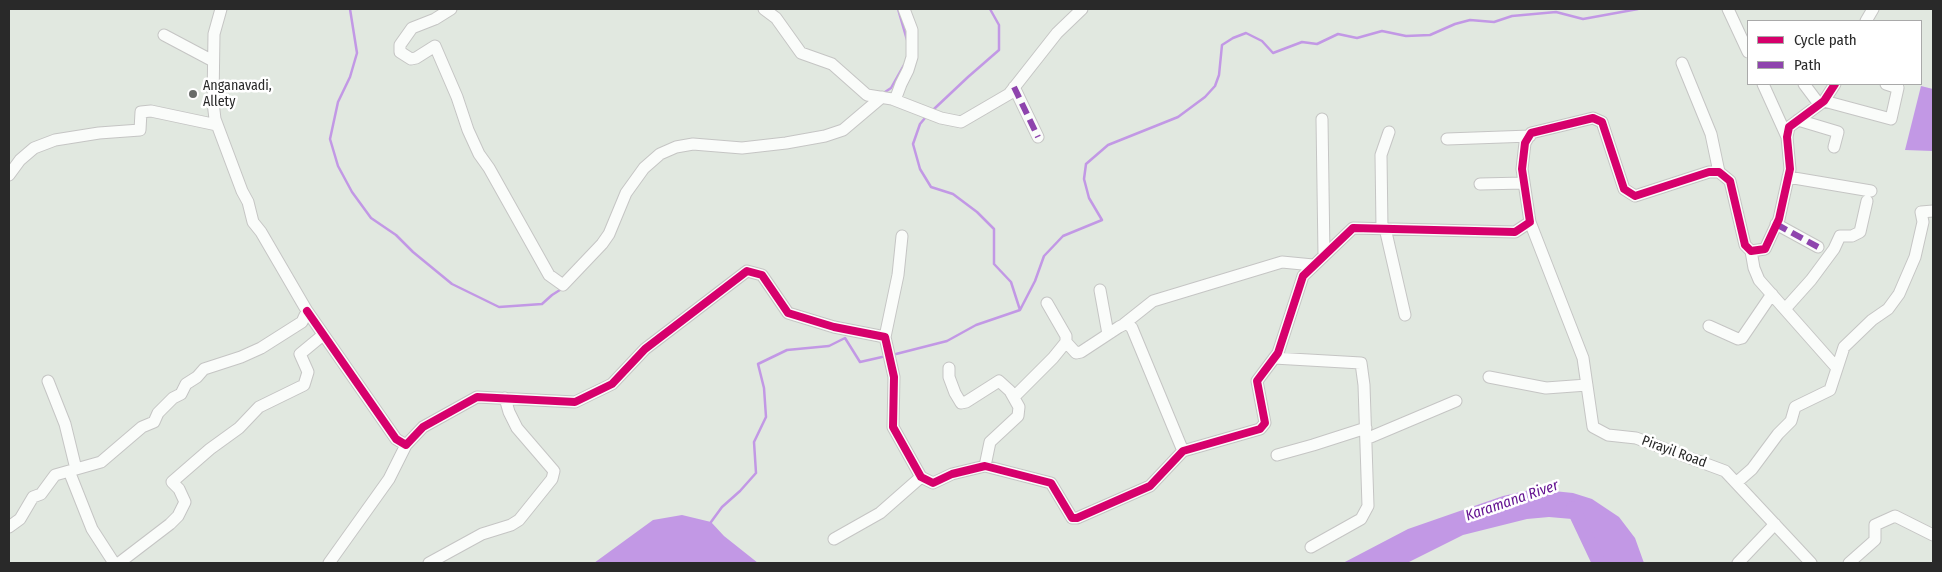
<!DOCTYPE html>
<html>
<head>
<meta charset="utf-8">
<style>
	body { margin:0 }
	#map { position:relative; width:1942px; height:572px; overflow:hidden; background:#e1e8e0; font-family:"Fira Sans Condensed",sans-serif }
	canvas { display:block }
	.frame { position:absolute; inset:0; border:10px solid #292929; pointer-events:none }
	.legend { position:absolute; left:1747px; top:20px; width:175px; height:65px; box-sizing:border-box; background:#fff; border:1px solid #a9a9a9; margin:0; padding:6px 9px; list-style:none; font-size:15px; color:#292929 }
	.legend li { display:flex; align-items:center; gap:10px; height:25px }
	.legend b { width:25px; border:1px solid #a9a9a9 }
</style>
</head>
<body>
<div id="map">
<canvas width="1942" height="572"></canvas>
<div class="frame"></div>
<ul class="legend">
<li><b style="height:6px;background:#d6006c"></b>Cycle path</li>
<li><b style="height:6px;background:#8e44ad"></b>Path</li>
</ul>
</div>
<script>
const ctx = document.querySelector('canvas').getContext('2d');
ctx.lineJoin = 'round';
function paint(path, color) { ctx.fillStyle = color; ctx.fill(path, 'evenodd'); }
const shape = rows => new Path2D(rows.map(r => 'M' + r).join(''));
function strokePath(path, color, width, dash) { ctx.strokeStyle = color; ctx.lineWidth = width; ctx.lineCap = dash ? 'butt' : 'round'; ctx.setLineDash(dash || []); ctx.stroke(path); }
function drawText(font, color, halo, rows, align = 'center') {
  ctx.font = font + ' "Fira Sans Condensed",sans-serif'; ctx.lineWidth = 5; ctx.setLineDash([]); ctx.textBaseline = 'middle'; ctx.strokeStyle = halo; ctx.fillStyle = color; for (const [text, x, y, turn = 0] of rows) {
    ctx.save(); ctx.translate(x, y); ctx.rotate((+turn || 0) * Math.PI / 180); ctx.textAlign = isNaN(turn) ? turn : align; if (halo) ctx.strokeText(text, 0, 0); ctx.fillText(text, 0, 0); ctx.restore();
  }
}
const water = shape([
	[1921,86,1933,89,1933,151,1905,150],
	[1534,489,1573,493,1592,499,1619,517,1635,538,1644,563,1600,563,1587,528,1572,519,1549,517,1527,519,1463,535,1407,563,1343,563,1408,529,1503,496],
	[682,515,711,522,724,536,758,563,594,563,653,520]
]);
const stream = shape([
	[350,9,357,53,350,77,338,102,330,139,338,166,352,192,371,218,396,235,413,252,452,284,499,307,542,304,552,295,563,288],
	[898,9,907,40],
	[885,92,891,88,904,65],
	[934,109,968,77,999,50,999,25,990,9],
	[1020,310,1035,281,1044,256,1063,236,1102,220,1089,198,1084,179,1086,164,1108,145,1178,117,1205,97,1215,86,1219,75,1222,45,1233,38,1246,33,1262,41,1273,53,1302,42,1317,44,1338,34,1357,38,1382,31,1406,36,1430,35,1455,24,1470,20,1494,22,1512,16,1556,12,1583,19,1638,9],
	[896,354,947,341,976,325,1020,310,1011,282,994,264,994,229,977,212,953,194,931,187,920,169,913,144,920,124,925,118],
	[711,522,722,507,740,491,756,473,754,442,766,417,764,388,758,364,787,350,829,346,845,338,860,362,882,357]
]);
const river = shape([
	[1573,508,1599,563]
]);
const minor = shape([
	[451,9,435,19,412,28,400,45,400,52,411,59,416,58,435,46,457,97,468,130,479,154,489,168,549,275,563,285,602,244,609,234,626,193,644,168,660,154,676,147,693,144,742,148,786,143,825,136,843,130,882,97],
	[764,9,776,18,801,53,832,64,867,95,892,99,941,118,961,122,1009,94,1057,33,1082,9],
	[1728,9,1748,52],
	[1866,21,1873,9],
	[164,35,213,61],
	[1682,63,1711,134,1719,172],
	[1763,84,1787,137],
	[1804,84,1819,104],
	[1014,87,1038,137],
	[895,100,901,84,908,70,912,57,912,30,904,9],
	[1824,101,1891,119,1898,88,1886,84],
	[1322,119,1324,255],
	[1798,120,1838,132,1834,147],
	[1447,139,1530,136],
	[9,175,20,160,34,148,55,140,99,133,140,130,141,112,151,111,217,125],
	[1788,177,1871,191],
	[1480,184,1524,183],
	[1530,222,1583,358,1593,427,1608,435,1636,438,1725,471,1811,563],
	[1776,224,1818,247],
	[1382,228,1381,155,1389,132],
	[1385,228,1405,315],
	[1751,251,1754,268,1759,280,1836,367],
	[1100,290,1108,334],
	[1785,309,1811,280,1834,249,1840,236,1852,236,1860,232,1867,201],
	[307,311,396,439,406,445,423,427,477,397,575,402,612,384,645,349,747,271,762,275,788,313,834,327,885,337,894,377,893,427,921,477,933,483,952,474,985,466,1051,483,1072,518,1077,518,1150,486,1183,451,1260,429,1265,423,1257,381,1278,353,1303,276,1353,228,1515,232,1530,222,1522,169,1525,143,1531,133,1593,118,1602,122,1624,189,1635,196,1709,172,1719,172,1730,181,1745,245,1751,251,1765,249,1779,219,1790,169,1787,137,1789,127,1824,101,1835,84],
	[1124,324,1153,301,1282,262,1313,265],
	[1709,326,1738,339,1742,338,1772,294],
	[885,337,898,275,902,236],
	[1066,342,1076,353,1081,352,1119,327,1127,323,1132,328,1183,451],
	[1274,358,1361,363,1364,385,1368,506,1361,519,1311,547],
	[949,368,949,377,955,393,961,403,966,402,999,381,1010,391,1019,407,1018,416,990,442,985,466],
	[1489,377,1546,388,1587,385],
	[48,381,65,424,76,469],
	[1014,397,1053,358,1066,342,1066,336,1047,303],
	[1366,439,1456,401],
	[1277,455,1313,445,1366,428],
	[69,471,92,529,114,563],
	[1736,483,1752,469,1778,434,1791,421,1795,407,1830,390,1844,347,1872,320,1888,309,1899,294,1915,257,1923,222,1921,212,1933,211],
	[9,527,20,519,33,497,41,494,55,475,101,462,142,427,154,422,158,413,173,398,181,394,186,384,197,377,204,369,241,357,261,348,302,322,307,311,261,232,253,222,248,202,242,191,215,119,213,102,214,34,221,9],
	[834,539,880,513,921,477],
	[119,563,170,524,178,516,185,502,179,489,172,482,210,449,239,428,259,407,304,385,308,372,300,354,323,335],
	[329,563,389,479,406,445],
	[429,563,482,534,511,525,519,520,552,479,554,471,517,428,509,412,505,398],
	[1738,563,1775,524],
	[1849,563,1875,540,1875,525,1895,516,1933,535]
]);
const quiet = shape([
	[1014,87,1038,137],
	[1776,224,1818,247]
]);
const cycleway = shape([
	[307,311,396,439,406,445,423,427,477,397,575,402,612,384,645,349,747,271,762,275,788,313,834,327,885,337,894,377,893,427,921,477,933,483,952,474,985,466,1051,483,1072,518,1077,518,1150,486,1183,451,1260,429,1265,423,1257,381,1278,353,1303,276,1353,228,1515,232,1530,222,1522,169,1525,143,1531,133,1593,118,1602,122,1624,189,1635,196,1709,172,1719,172,1730,181,1745,245,1751,251,1765,249,1779,219,1790,169,1787,137,1789,127,1824,101,1835,84]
]);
const markers = [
	[193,94,5,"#696c69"]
];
const poiNames = [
	["Anganavadi,",203,86],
	["Allety",203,102]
];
const streetNames = [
	["Pirayil Road",1674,452,20]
];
const waterNames = [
	["Karamana River",1512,501,-19]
];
paint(water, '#c298e5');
strokePath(stream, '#c298e5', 2.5);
strokePath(river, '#c298e5', 14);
strokePath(minor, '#c5c5c4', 13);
strokePath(minor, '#fafcfa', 11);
strokePath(quiet, '#8e44ad', 6, [12, 6]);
strokePath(cycleway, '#d6006c', 8);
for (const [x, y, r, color] of markers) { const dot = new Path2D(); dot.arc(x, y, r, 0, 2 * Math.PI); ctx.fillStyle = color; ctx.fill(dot); strokePath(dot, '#fff', 2); }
drawText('14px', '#292929', '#fff', poiNames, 'left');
drawText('14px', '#292929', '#fff', streetNames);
drawText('italic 15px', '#651592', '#fff', waterNames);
</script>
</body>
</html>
